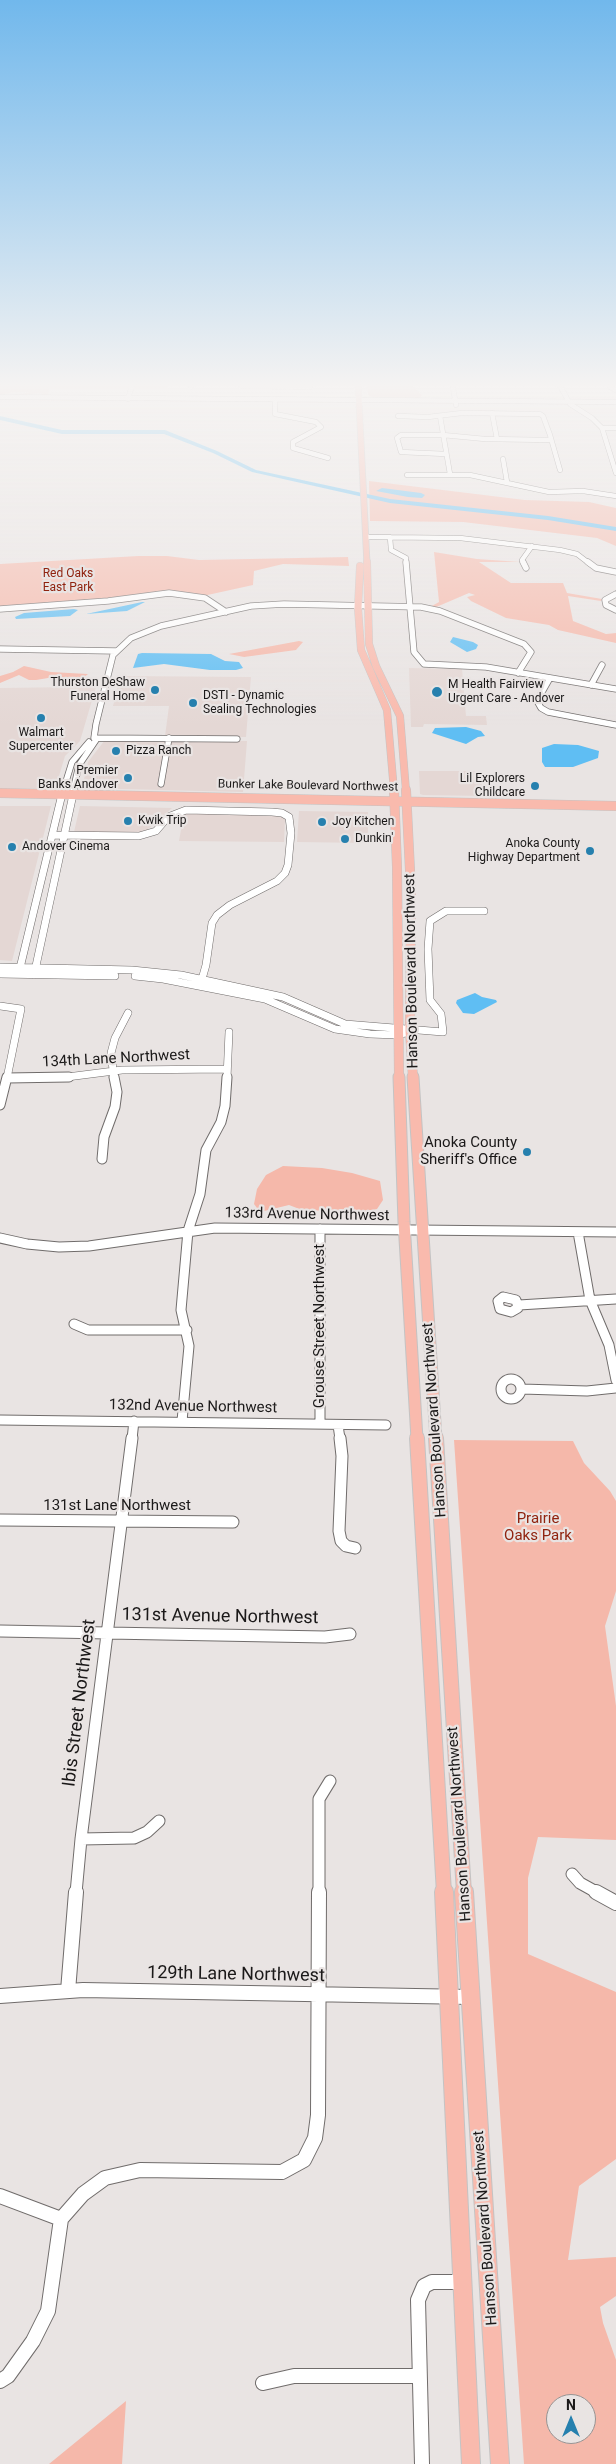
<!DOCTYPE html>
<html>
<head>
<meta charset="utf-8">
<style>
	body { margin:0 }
	#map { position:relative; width:616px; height:2464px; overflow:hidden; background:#e9e4e3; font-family:Roboto,sans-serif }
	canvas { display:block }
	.north { position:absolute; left:546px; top:2394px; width:50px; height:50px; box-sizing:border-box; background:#e9e4e3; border:1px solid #979392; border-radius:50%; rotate:0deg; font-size:14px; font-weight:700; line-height:20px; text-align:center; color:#1b1919 }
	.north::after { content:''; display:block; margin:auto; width:18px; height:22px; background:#2680ae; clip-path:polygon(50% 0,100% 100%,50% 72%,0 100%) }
</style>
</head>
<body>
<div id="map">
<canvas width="616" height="2464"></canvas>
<div class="north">N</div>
</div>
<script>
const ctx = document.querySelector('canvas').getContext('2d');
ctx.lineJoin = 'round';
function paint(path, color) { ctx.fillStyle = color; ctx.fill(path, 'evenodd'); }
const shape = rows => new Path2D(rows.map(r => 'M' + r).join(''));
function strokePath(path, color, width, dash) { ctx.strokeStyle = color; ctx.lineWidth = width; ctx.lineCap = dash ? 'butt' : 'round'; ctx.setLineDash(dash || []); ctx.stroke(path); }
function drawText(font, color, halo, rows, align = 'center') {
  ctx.font = font + ' Roboto,sans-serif'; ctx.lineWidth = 4.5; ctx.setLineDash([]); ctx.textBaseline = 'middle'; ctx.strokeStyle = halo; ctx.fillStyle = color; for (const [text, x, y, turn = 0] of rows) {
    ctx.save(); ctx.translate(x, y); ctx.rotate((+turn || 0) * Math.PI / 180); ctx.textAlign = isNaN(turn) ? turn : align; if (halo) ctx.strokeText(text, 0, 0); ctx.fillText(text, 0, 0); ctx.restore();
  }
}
const built = shape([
	[409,668,462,669,466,716,486,716,487,725,424,724,423,727,411,727],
	[120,676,251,677,246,737,165,736,169,706,113,706],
	[74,687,96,687,80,741,65,756,56,786,49,789,0,788,0,688],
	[105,740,247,741,243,792,82,788,88,762],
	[419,771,482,771,485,796,423,795,420,794],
	[0,806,51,806,12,961,0,960],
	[80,806,172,808,147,830,139,833,74,832],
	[299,811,368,812,368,843,297,842],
	[184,813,281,816,285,819,284,842,179,841]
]);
const green = shape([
	[0,382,169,382,167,389,50,389,47,397,39,397,43,393,17,395,29,392,15,392,0,395],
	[366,382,408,382,422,395,420,398,371,397,368,394],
	[369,481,525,500,589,502,616,508,616,546,597,538,463,522,370,521],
	[434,552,477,559,520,562,479,562,511,583,563,583,567,593,602,599,601,601,568,596,573,621,606,634,616,633,616,643,558,630,549,625,506,618,471,601,467,597,475,595,469,593,434,608,430,607,439,602],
	[138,556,167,556,199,560,348,557,349,566,283,564,254,571,253,585,203,596,180,592,159,592,118,599,0,608,0,564],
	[299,641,303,642,296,650,244,657,229,654],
	[24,666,51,672,88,674,83,678,48,678,36,680,29,680,19,675,0,683,0,676,13,672],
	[283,1166,322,1168,352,1173,380,1181,383,1200,377,1209,364,1212,302,1210,289,1205,260,1212,254,1204,257,1189,266,1175],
	[454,1440,573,1441,584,1463,610,1491,616,1501,616,1591,605,1626,616,1706,616,1840,538,1837,528,1878,528,1954,616,1992,616,2159,579,2186,568,2260,616,2257,616,2296,600,2307,603,2323,616,2360,616,2464,524,2464],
	[556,2404,586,2404,586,2434,556,2434],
	[126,2401,122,2464,49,2464]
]);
const water = shape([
	[382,488,421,493,425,495,422,498,408,497,376,491],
	[142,602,145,602,127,611,86,614],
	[74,609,78,610,70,616,16,619,15,617,24,613],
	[453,637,473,642,478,645,476,649,467,652,450,642],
	[142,653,211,654,225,661,239,662,243,668,236,670,210,670,164,664,133,668,138,654],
	[466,727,481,731,485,736,478,737,466,744,432,733,435,728],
	[554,744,578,745,599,751,598,758,573,767,545,767,542,762,542,748],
	[475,993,482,997,496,1000,497,1002,474,1014,463,1013,456,1003,457,1000]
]);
const river = shape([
	[0,416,62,430,165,430,217,451,256,470,390,499,548,516,616,527,616,531,548,520,390,503,252,472,213,453,164,434,62,434,0,420,0,416]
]);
const minorFar5 = shape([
	[452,382,456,405],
	[558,382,570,404,592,418,602,428,616,473],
	[609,382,610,387,616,390],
	[241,386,310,387],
	[191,387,192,382],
	[0,397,616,402],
	[128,399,133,382],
	[275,400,275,414,316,422,321,427,293,442,293,448,328,458],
	[492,413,497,439],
	[398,416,428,417,462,413,540,414,543,416,550,435,560,470],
	[440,416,450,474],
	[603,428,616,428],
	[446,454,401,452,397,438,401,435,443,435,485,439,551,440],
	[503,459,507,482],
	[407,475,470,475,549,492,583,491,616,496],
	[366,537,460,538,560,550,577,554,590,564],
	[390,537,391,550,406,558,406,564],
	[524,564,522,560,532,546]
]);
const minorFar4 = shape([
	[406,562,414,652,424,664,486,667,616,689],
	[523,562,526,568],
	[588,562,596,568,616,572],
	[616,594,605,600,606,605,616,610],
	[0,609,108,601,169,593,205,598,226,612],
	[0,649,116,651],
	[550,678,537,701,541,708,548,712,616,725],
	[591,685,602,665],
	[94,738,237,739],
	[161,784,169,738],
	[63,791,72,762,89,742],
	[73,791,79,765,96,740,94,738,96,724,113,655,131,638,161,626,251,606,284,604,421,607,440,611,524,644,531,652,518,673]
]);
const minorFar3 = shape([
	[52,835,139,836,156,831,168,817,186,810,272,812,282,813,289,817,291,833,288,865,285,873,277,881,230,905,217,915,212,923,206,965,200,986],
	[0,967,132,970,181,975,283,997,345,1024,443,1032,441,1014,430,1000,428,949,430,921,446,911,484,911],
	[19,972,63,790],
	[0,974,115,976],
	[34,975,74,790],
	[135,976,163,979,265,999,335,1029,370,1034,397,1035,405,1033],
	[0,1006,21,1009,7,1078],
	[7,1078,67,1077,122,1070,226,1069],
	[114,1078,111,1053,115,1038,128,1013],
	[227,1078,229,1032]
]);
const minorFar2 = shape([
	[7,1078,69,1077],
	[0,1105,7,1077],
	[102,1159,104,1137,115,1107,117,1092,114,1077],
	[320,1229,320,1424],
	[578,1232,590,1300,609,1345,616,1380],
	[0,1238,27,1244,59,1247,89,1246,215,1228,616,1232],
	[503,1297,516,1300,518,1308,511,1312,500,1309,498,1301,503,1297],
	[519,1305,616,1299],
	[74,1324,88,1330,187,1330],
	'501 1389a10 10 0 1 1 20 0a10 10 0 1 1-20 0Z',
	[522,1389,587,1391,616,1388],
	[0,1420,386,1425],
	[182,1421,189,1346,181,1310,188,1231,200,1194,206,1150,221,1122,225,1106,227,1077],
	[338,1425,340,1439],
	[132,1439,134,1421]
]);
const minorFar1 = shape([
	[340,1438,342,1456,339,1531,341,1541,346,1546,355,1548],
	[0,1520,233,1522],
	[0,1631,325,1637,350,1634],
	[81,1839,134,1838,147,1832,159,1821],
	[572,1874,580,1883,598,1893],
	[76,1893,81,1839,132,1438],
	[319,1893,319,1799,330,1781]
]);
const minor = shape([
	[596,1892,616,1903],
	[68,1991,76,1892],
	[0,1996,83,1990,471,1997],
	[0,2196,61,2219,83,2194,105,2178,140,2170,282,2172,304,2160,315,2138,318,2115,319,1892],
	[0,2381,8,2376,33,2341,48,2311,61,2219],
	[263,2383,294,2376,419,2376],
	[422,2464,418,2300,424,2286,432,2282,462,2282]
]);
const majorFar5 = shape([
	[358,382,367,564]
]);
const majorFar4 = shape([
	[367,562,369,644,376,666,400,716,406,791],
	[360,566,358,608,361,650,387,710,394,791]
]);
const majorFar3 = shape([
	[394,790,397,867,399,1078],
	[406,790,411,891,410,1031,413,1078],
	[0,793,616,806]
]);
const majorFar2 = shape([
	[399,1077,404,1222,417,1439],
	[413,1077,436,1439]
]);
const majorFar1 = shape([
	[417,1438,444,1893],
	[436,1438,464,1893]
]);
const major = shape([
	[444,1892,471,2464],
	[464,1892,500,2464]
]);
const markers = [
	[155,690,5,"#2680ae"],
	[437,692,6,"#2680ae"],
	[193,703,5,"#2680ae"],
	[41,718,5,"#2680ae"],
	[116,751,5,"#2680ae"],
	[128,778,5,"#2680ae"],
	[535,786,5,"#2680ae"],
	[128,821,5,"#2680ae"],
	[322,822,5,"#2680ae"],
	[345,839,5,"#2680ae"],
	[12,847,5,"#2680ae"],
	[590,851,5,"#2680ae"],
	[527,1152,5,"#2680ae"]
];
const farParknames = [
	["Red Oaks",68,574],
	["East Park",68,588]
];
const farPoinames = [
	["Thurston DeShaw",145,683,"right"],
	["Funeral Home",145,697,"right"],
	["M Health Fairview",448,685],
	["Urgent Care - Andover",448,699],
	["DSTI - Dynamic",203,696],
	["Sealing Technologies",203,710],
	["Walmart",41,733,"center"],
	["Supercenter",41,747,"center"],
	["Pizza Ranch",126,751],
	["Premier",118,771,"right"],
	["Banks Andover",118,785,"right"],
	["Lil Explorers",525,779,"right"],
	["Childcare",525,793,"right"],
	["Kwik Trip",138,821],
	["Joy Kitchen",332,822],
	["Dunkin'",355,839],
	["Anoka County",580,844,"right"],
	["Highway Department",580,858,"right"],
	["Andover Cinema",22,847]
];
const farStreetnames = [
	["Bunker Lake Boulevard Northwest",308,786,1]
];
const streetNames = [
	["Hanson Boulevard Northwest",412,971,-91],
	["134th Lane Northwest",116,1059,-3],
	["133rd Avenue Northwest",307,1215,1],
	["Grouse Street Northwest",320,1326,-90],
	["132nd Avenue Northwest",193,1407,1],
	["Hanson Boulevard Northwest",435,1420,-94],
	["131st Lane Northwest",117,1506],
	["Hanson Boulevard Northwest",460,1824,-94],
	["Hanson Boulevard Northwest",486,2228,-94]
];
const poiNames = [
	["Anoka County",517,1143],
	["Sheriff's Office",517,1160]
];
const parkNames = [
	["Prairie",538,1519],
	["Oaks Park",538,1536]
];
const nearStreetnames = [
	["131st Avenue Northwest",220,1617,1],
	["Ibis Street Northwest",80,1703,-83],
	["129th Lane Northwest",236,1975,1]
];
paint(built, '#e4d7d4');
paint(green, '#f5b8aa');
paint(water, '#5fbef3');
paint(river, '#5fbef3');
strokePath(minorFar5, '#706c6b', 5.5);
strokePath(minorFar4, '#706c6b', 7);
strokePath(minorFar3, '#706c6b', 8);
strokePath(minorFar2, '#706c6b', 11);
strokePath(minorFar1, '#706c6b', 13);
strokePath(minor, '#706c6b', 16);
strokePath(majorFar5, '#c4c3c3', 7);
strokePath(majorFar4, '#c4c3c3', 8);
strokePath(majorFar3, '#c4c3c3', 10);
strokePath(majorFar2, '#c4c3c3', 13);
strokePath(majorFar1, '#c4c3c3', 16);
strokePath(major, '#c4c3c3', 20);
strokePath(minorFar5, '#fff', 4.5);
strokePath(minorFar4, '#fff', 5.5);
strokePath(minorFar3, '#fff', 7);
strokePath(minorFar2, '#fff', 9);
strokePath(minorFar1, '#fff', 11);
strokePath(minor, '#fff', 14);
strokePath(majorFar5, '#f9baad', 5.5);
strokePath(majorFar4, '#f9baad', 7);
strokePath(majorFar3, '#f9baad', 9);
strokePath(majorFar2, '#f9baad', 11);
strokePath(majorFar1, '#f9baad', 14);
strokePath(major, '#f9baad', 18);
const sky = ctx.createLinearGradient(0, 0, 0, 727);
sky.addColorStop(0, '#71b8ec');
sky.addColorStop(0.53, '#f5f3f2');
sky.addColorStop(1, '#f5f3f200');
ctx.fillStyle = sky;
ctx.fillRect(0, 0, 616, 727);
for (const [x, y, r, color] of markers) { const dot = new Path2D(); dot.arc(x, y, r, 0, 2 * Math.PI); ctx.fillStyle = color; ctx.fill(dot); strokePath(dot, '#e9e4e3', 2); }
drawText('12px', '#90230f', '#e9e4e3', farParknames);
drawText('12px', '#1b1919', '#e9e4e3', farPoinames, 'left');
drawText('12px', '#1b1919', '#e9e4e3', farStreetnames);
drawText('15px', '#1b1919', '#e9e4e3', streetNames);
drawText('15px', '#1b1919', '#e9e4e3', poiNames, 'right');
drawText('15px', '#90230f', '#e9e4e3', parkNames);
drawText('18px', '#1b1919', '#e9e4e3', nearStreetnames);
</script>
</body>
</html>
